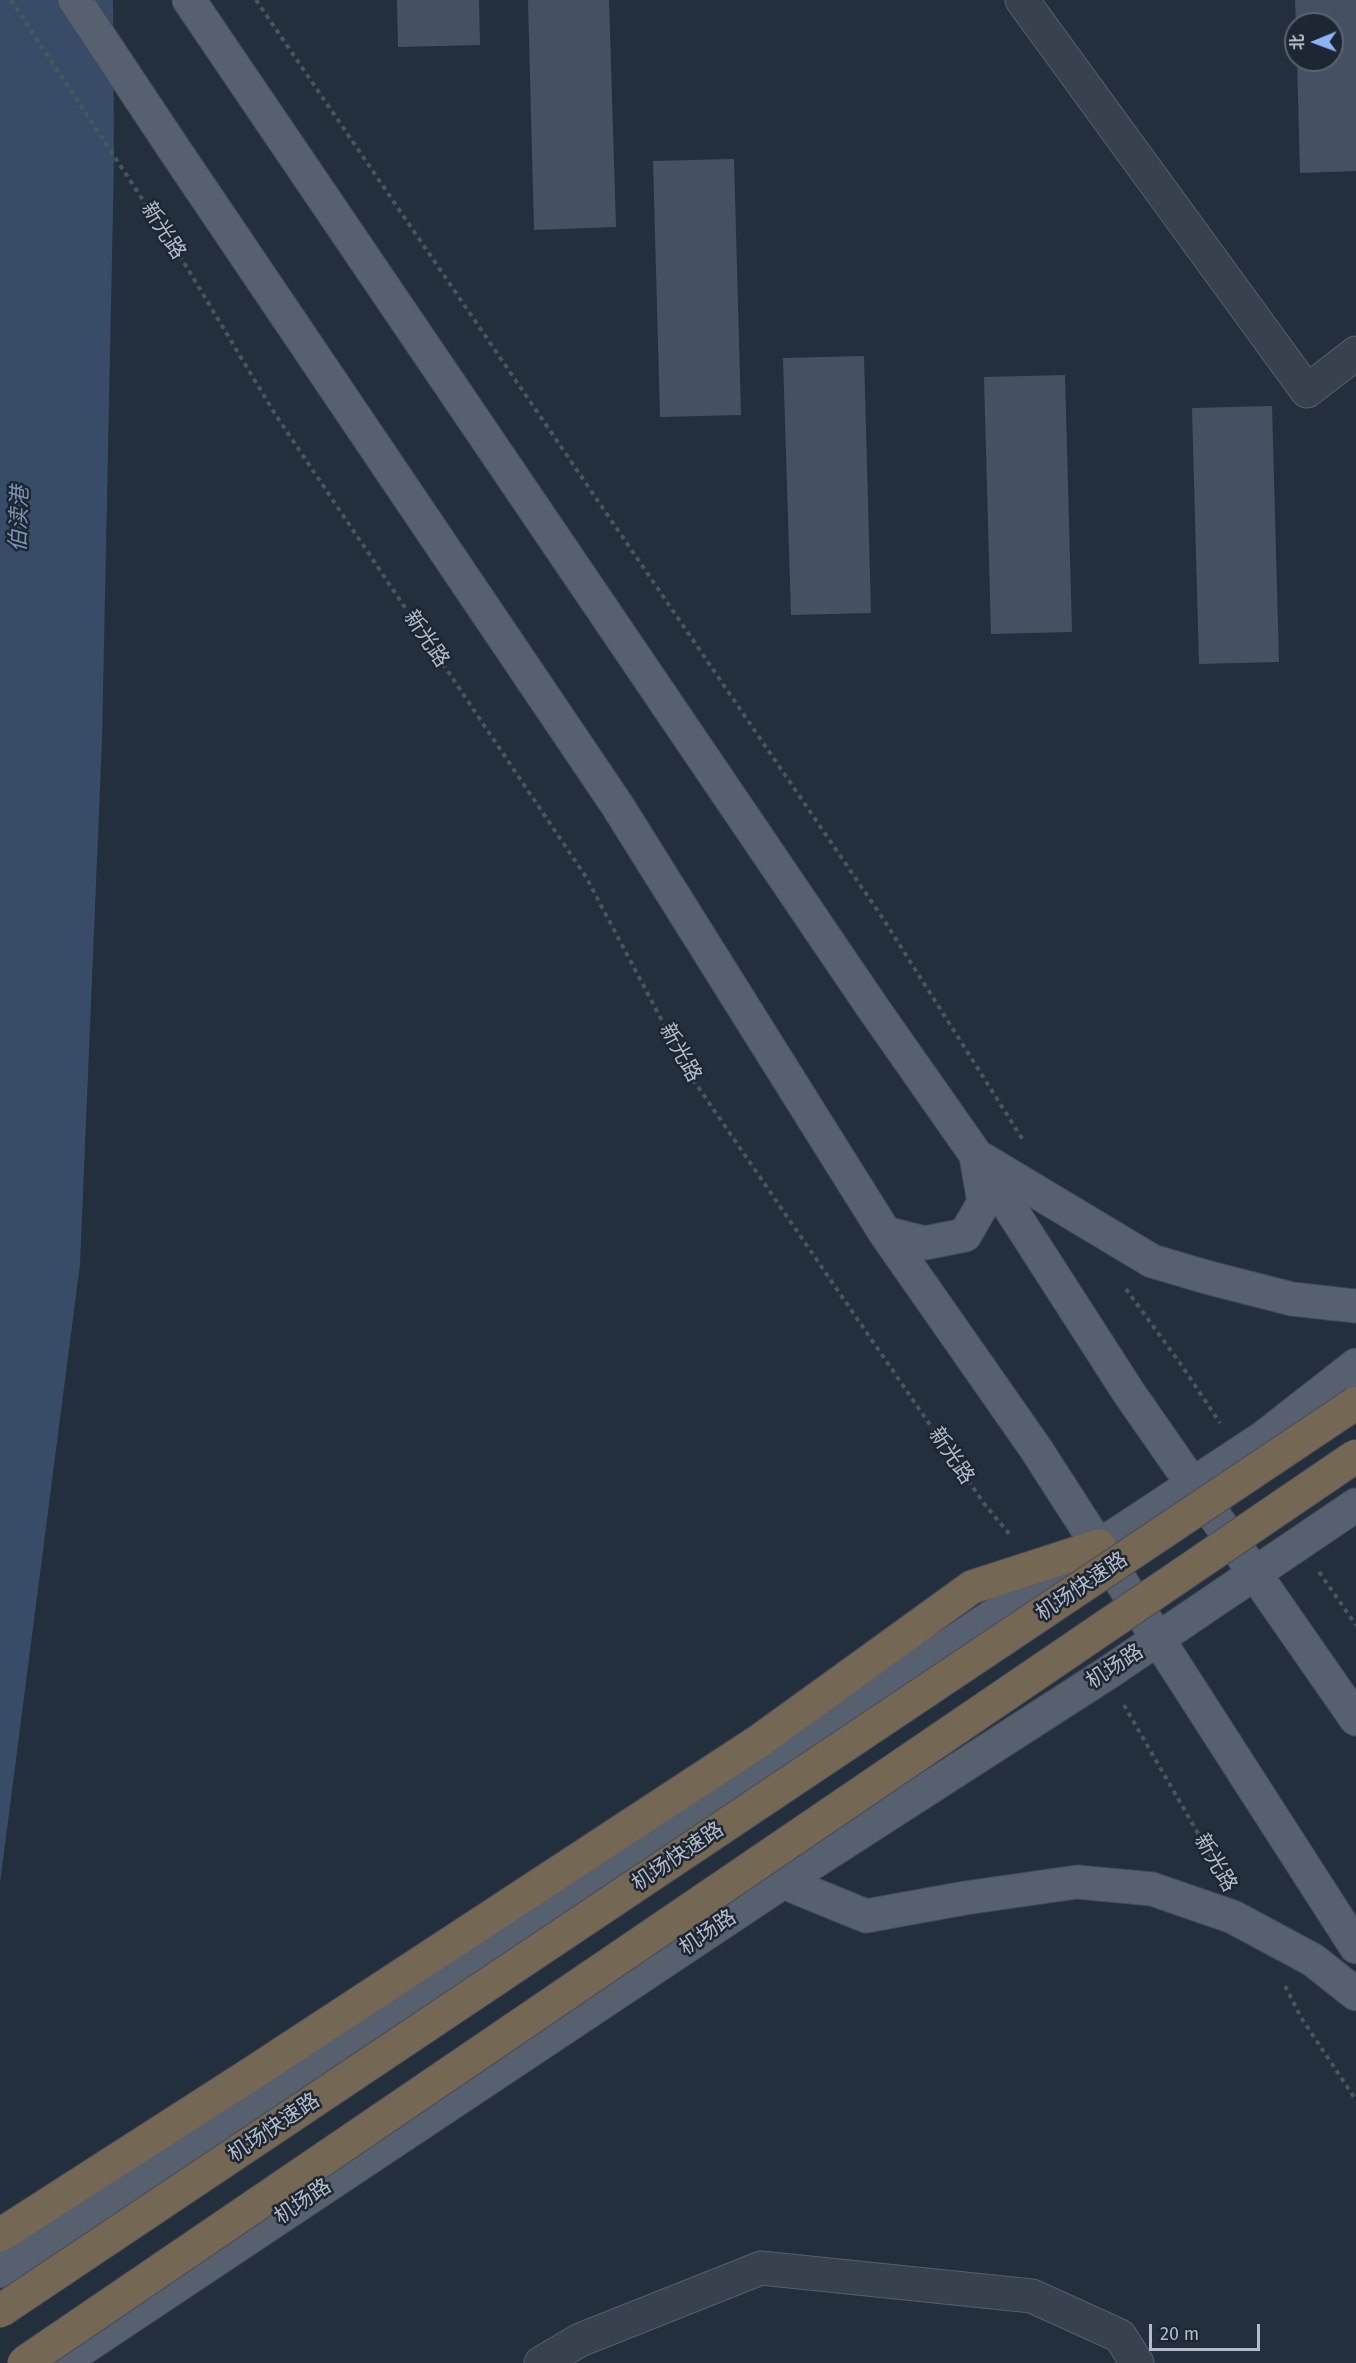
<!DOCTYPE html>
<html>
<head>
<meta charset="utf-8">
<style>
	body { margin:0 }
	#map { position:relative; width:1356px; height:2363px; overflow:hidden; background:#242f3e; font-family:"Fira Sans","Noto Sans SC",sans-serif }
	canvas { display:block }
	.north { position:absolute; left:1284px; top:12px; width:60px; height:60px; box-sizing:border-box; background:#1d2633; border:2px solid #59626f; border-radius:50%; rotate:269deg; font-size:16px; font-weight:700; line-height:24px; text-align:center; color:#b4bcc9 }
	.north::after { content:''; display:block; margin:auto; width:21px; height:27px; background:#8ab4f8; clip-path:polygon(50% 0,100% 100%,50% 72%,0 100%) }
	.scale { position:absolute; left:1149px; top:2324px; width:111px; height:27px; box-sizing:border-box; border:3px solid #b4bcc9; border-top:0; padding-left:8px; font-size:18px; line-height:21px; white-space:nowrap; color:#b4bcc9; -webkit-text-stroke:4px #1d2633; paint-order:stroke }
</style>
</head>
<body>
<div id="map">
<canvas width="1356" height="2363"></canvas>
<div class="north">北</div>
<div class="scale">20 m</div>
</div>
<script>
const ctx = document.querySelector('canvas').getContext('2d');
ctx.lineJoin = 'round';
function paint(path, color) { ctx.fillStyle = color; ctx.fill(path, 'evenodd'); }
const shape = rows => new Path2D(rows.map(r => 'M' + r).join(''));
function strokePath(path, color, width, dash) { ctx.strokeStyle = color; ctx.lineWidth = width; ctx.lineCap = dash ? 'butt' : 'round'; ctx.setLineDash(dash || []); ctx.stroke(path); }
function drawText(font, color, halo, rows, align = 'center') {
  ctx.font = font + ' "Fira Sans","Noto Sans SC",sans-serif'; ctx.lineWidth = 5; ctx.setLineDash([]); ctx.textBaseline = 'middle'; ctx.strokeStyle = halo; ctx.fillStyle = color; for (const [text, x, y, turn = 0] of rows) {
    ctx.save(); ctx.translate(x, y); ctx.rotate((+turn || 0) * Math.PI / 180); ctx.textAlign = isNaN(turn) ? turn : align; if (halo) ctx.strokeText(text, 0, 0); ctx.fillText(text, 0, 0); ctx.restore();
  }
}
const water = shape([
	[0,0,113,0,114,158,102,740,80,1264,0,1883]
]);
const building = shape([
	[397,0,479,0,480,45,398,47],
	[528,0,609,0,616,227,534,230],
	[1295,0,1356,0,1356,171,1300,173,1297,60,1332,60,1332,24,1296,24],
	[734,159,741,415,660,417,653,161],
	[864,356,871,613,791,615,783,358],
	[1065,375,1072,632,991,634,984,377],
	[1272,406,1279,662,1199,664,1192,408]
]);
const path = shape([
	[11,0,180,256,275,414,586,877,694,1081,985,1505,1012,1537],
	[256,0,882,917,1023,1140],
	[1126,1289,1180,1363,1220,1423],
	[1319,1572,1356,1625],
	[1124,1705,1222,1875],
	[1285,1986,1302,2019,1356,2100]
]);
const minor = shape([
	[1022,0,1307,391,1356,353],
	[541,2363,580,2340,761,2268,1032,2296,1120,2336,1137,2363]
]);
const major = shape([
	[75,0,176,152,617,805,885,1233,1036,1449,1356,1947],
	[189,0,873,1008,976,1155,1129,1393,1356,1719],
	[982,1159,1152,1261,1206,1277,1292,1299,1356,1306],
	[885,1233,925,1243,965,1235,984,1202,977,1162],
	[783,1882,866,1916,965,1898,1077,1882,1152,1889,1233,1917,1313,1960,1356,1994],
	[0,2271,1264,1437,1356,1365],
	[61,2363,783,1882,1106,1674,1356,1505]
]);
const highway = shape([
	[0,2235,251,2074,759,1741,972,1587,1099,1546]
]);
const highwayBridge = shape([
	[0,2311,1356,1403],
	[24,2363,1356,1456]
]);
const streetNames = [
	["新光路",163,231,57],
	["新光路",426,639,56],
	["新光路",680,1053,61],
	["新光路",951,1456,56],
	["机场快速路",1082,1587,-34],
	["机场路",1115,1667,-33],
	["机场快速路",678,1857,-34],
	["新光路",1215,1863,60],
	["机场路",708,1933,-34],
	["机场快速路",274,2128,-34],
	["机场路",303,2202,-34]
];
const waterNames = [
	["伯渎港",20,519,-88]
];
paint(water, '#394c67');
paint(building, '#455162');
strokePath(minor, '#565f6c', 35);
strokePath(major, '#414a57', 35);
strokePath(highway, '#434c59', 35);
strokePath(path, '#44595c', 4, [4.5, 4.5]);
strokePath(minor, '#38414e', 33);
strokePath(major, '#56606e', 33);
strokePath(highway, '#746855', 33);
strokePath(highwayBridge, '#434c59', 35, []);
strokePath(highwayBridge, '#746855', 33);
drawText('21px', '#b4bcc9', '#1d2633', streetNames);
drawText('italic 22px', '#7c92b1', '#1d2633', waterNames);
</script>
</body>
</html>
